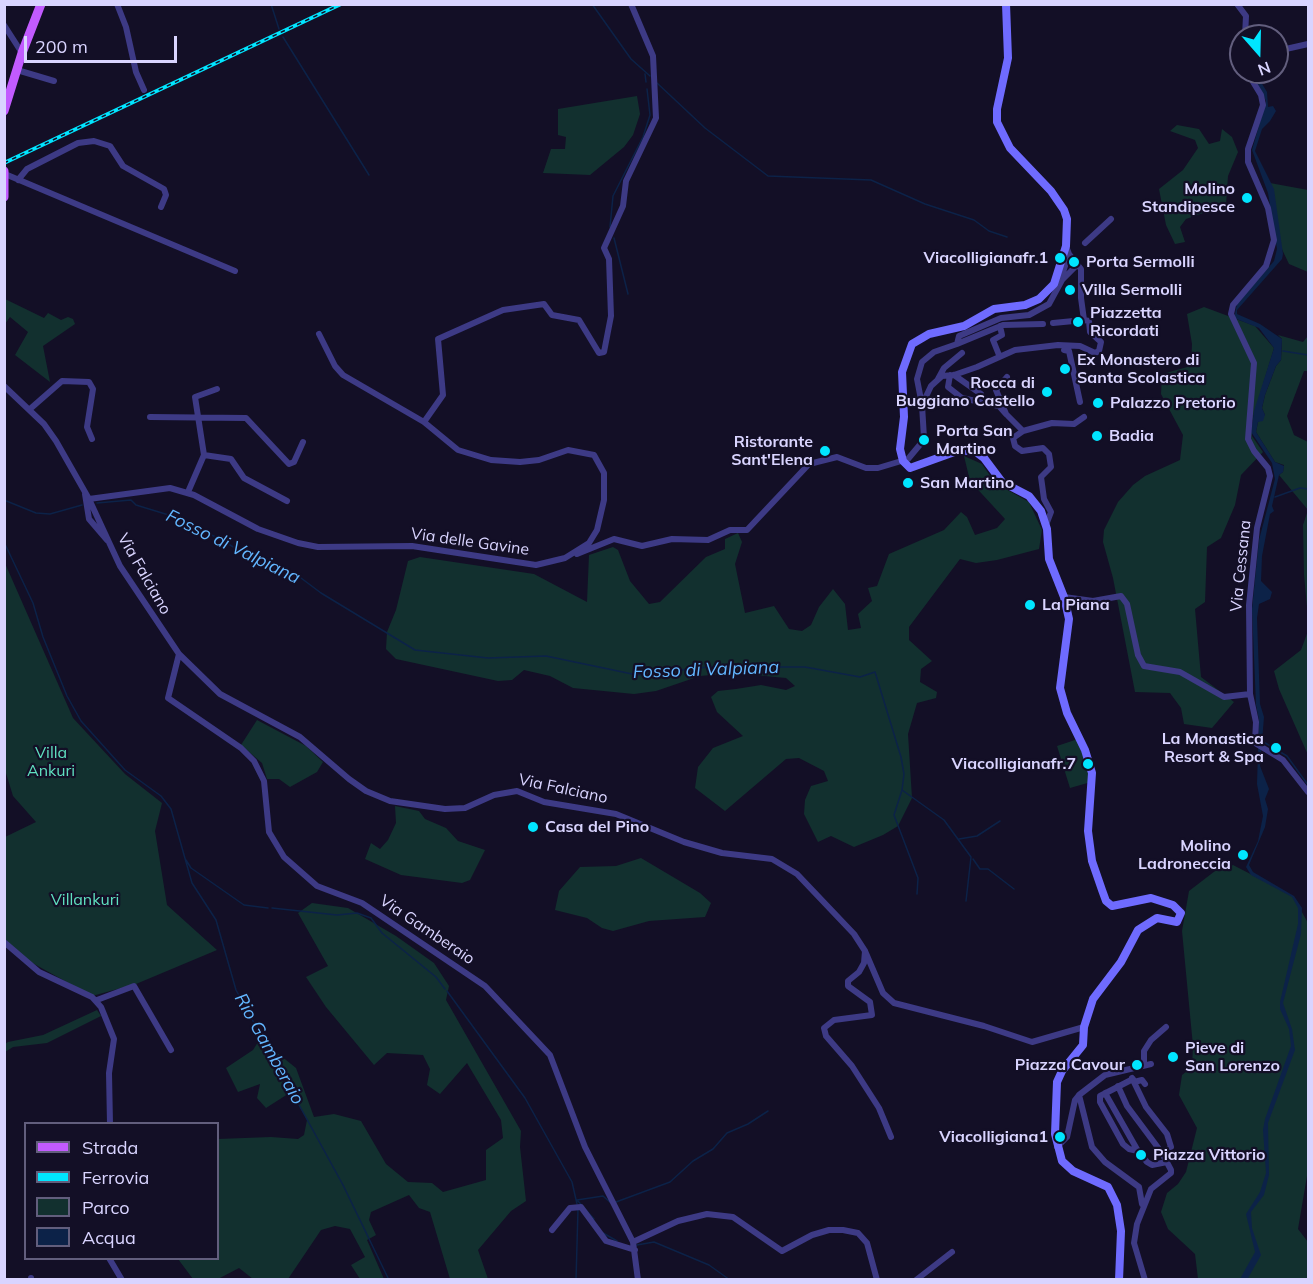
<!DOCTYPE html>
<html>
<head>
<meta charset="utf-8">
<style>
	body { margin:0 }
	#map { position:relative; width:1313px; height:1284px; overflow:hidden; background:#130f26; font-family:Mulish,sans-serif }
	canvas { display:block }
	.frame { position:absolute; inset:0; border:6px solid #d9d4ff; pointer-events:none }
	.legend { position:absolute; left:24px; top:1122px; width:195px; height:138px; box-sizing:border-box; background:#130f26; border:2px solid #625e7d; margin:0; padding:8px 10px; list-style:none; font-size:18px; color:#d9d4ff }
	.legend li { display:flex; align-items:center; gap:12px; height:30px }
	.legend b { width:30px; border:2px solid #625e7d }
	.north { position:absolute; left:1229px; top:24px; width:60px; height:60px; box-sizing:border-box; background:#130f26; border:2px solid #625e7d; border-radius:50%; rotate:160deg; font-size:16px; font-weight:700; line-height:24px; text-align:center; color:#d9d4ff }
	.north::after { content:''; display:block; margin:auto; width:21px; height:27px; background:#00e5ff; clip-path:polygon(50% 0,100% 100%,50% 72%,0 100%) }
	.scale { position:absolute; left:24px; top:36px; width:153px; height:27px; box-sizing:border-box; border:3px solid #d9d4ff; border-top:0; padding-left:8px; font-size:18px; line-height:21px; white-space:nowrap; color:#d9d4ff; -webkit-text-stroke:4px #130f26; paint-order:stroke }
</style>
</head>
<body>
<div id="map">
<canvas width="1313" height="1284"></canvas>
<div class="frame"></div>
<ul class="legend">
<li><b style="height:8px;background:#c25bff"></b>Strada</li>
<li><b style="height:8px;background:#00e5ff"></b>Ferrovia</li>
<li><b style="height:16px;background:#12302f"></b>Parco</li>
<li><b style="height:16px;background:#0c2248"></b>Acqua</li>
</ul>
<div class="north">N</div>
<div class="scale">200 m</div>
</div>
<script>
const ctx = document.querySelector('canvas').getContext('2d');
ctx.lineJoin = 'round';
function paint(path, color) { ctx.fillStyle = color; ctx.fill(path, 'evenodd'); }
const shape = rows => new Path2D(rows.map(r => 'M' + r).join(''));
function strokePath(path, color, width, dash) { ctx.strokeStyle = color; ctx.lineWidth = width; ctx.lineCap = dash ? 'butt' : 'round'; ctx.setLineDash(dash || []); ctx.stroke(path); }
function drawText(font, color, halo, rows, align = 'center') {
  ctx.font = font + ' Mulish,sans-serif'; ctx.lineWidth = 4.5; ctx.setLineDash([]); ctx.textBaseline = 'middle'; ctx.strokeStyle = halo; ctx.fillStyle = color; for (const [text, x, y, turn = 0] of rows) {
    ctx.save(); ctx.translate(x, y); ctx.rotate((+turn || 0) * Math.PI / 180); ctx.textAlign = isNaN(turn) ? turn : align; if (halo) ctx.strokeText(text, 0, 0); ctx.fillText(text, 0, 0); ctx.restore();
  }
}
const green = shape([
	[637,96,640,114,633,135,624,147,590,175,543,173,551,149,565,149,566,137,558,135,558,109],
	[1177,125,1199,129,1209,144,1220,141,1222,129,1232,137,1238,152,1228,176,1226,205,1186,219,1180,227,1185,242,1175,244,1166,225,1159,189,1183,170,1198,148,1195,140,1170,131],
	[1270,183,1308,190,1308,272,1289,264,1279,243],
	[5,299,44,318,48,313,61,320,68,317,73,319,75,324,43,346,50,382,15,355,28,332,10,317,5,324],
	[1204,307,1255,326,1274,348,1252,421,1252,436,1263,452,1241,475,1235,505,1221,538,1207,547,1205,602,1195,609,1201,677,1234,702,1212,728,1184,724,1181,708,1170,693,1135,692,1113,578,1103,542,1104,530,1118,502,1133,485,1145,476,1180,460,1183,435,1161,394,1162,374,1191,366,1192,344,1187,314],
	[1278,335,1303,342,1308,336,1308,371,1304,371,1287,416,1294,435,1308,442,1308,618,1304,575,1303,525,1308,510,1279,475,1283,472,1284,465,1275,462,1256,432,1258,422,1265,415,1262,408,1265,395,1276,366,1281,360,1282,339],
	[964,456,982,464,995,483,1029,502,1042,530,1039,549,997,560,976,563,960,559,909,627,909,640,932,661,921,669,920,682,937,692,936,698,917,703,908,734,912,798,898,826,883,835,854,847,831,836,818,842,804,814,805,800,811,786,828,781,824,771,799,758,786,759,725,811,695,788,698,767,713,748,743,736,717,712,711,697,718,691,736,689,761,685,786,690,795,686,786,678,733,673,700,676,656,691,634,694,573,688,550,676,524,670,512,680,498,681,396,659,386,649,387,632,396,610,408,561,420,557,534,574,587,602,589,555,613,547,618,550,630,581,649,604,660,602,706,557,725,549,725,539,738,533,742,542,735,564,745,613,774,606,789,629,802,631,811,625,819,607,833,589,845,604,848,630,861,628,858,614,872,601,868,588,877,586,889,554,944,530,961,512,967,517,975,535,997,528,1005,519,970,481],
	[4,561,73,718,125,774,162,803,155,831,167,905,217,950,136,984,92,996,27,960,5,939,5,837,36,822,13,796,5,770],
	[1308,631,1308,755,1279,689,1274,671,1301,650],
	[257,720,306,746,323,762,317,772,290,787,279,779,267,779,262,763,241,745],
	[1078,739,1091,782,1070,788,1057,746],
	[395,806,419,811,425,819,446,828,458,841,485,850,470,880,462,883,401,875,365,859,371,843,380,849,388,840,396,823],
	[641,858,700,893,711,903,705,917,649,921,613,931,602,928,587,918,555,910,559,891,580,867,616,866],
	[1233,865,1293,896,1308,923,1308,1170,1298,1229,1308,1242,1308,1279,1198,1279,1195,1254,1168,1229,1161,1212,1167,1193,1178,1184,1186,1172,1197,1128,1179,1095,1182,1075,1192,1067,1193,1046,1182,931,1189,891,1215,871],
	[312,903,348,908,396,936,434,963,449,986,446,1000,521,1131,520,1147,526,1201,511,1211,478,1250,488,1279,450,1279,430,1212,419,1208,409,1195,371,1212,369,1220,376,1235,367,1240,384,1279,360,1279,351,1265,365,1257,350,1229,335,1226,321,1230,288,1279,253,1279,239,1268,218,1279,193,1279,178,1259,218,1258,218,1139,271,1137,298,1139,304,1135,307,1120,291,1092,266,1108,257,1098,260,1084,238,1092,226,1068,253,1050,260,1039,296,1068,314,1117,334,1114,361,1121,386,1164,408,1182,432,1183,443,1192,486,1180,486,1150,503,1138,501,1120,467,1063,440,1094,427,1085,430,1069,423,1055,387,1053,374,1065,326,1007,306,977,328,966,298,913],
	[97,1010,101,1016,47,1043,13,1047,5,1052,5,1044,8,1042,43,1035]
]);
const water = shape([
	[1252,72,1255,72,1267,92,1268,107,1273,106,1276,111,1270,121,1262,129,1255,151,1274,189,1283,254,1282,259,1237,310,1237,314,1260,324,1282,339,1281,360,1276,366,1265,395,1262,408,1265,415,1263,421,1258,422,1256,432,1275,462,1284,466,1283,472,1279,475,1272,506,1274,511,1270,514,1262,556,1261,581,1272,592,1270,599,1259,604,1257,618,1260,704,1264,717,1260,766,1269,789,1265,799,1268,809,1265,827,1249,865,1253,872,1294,896,1302,908,1301,934,1283,1003,1292,1029,1295,1050,1268,1123,1269,1175,1264,1195,1251,1212,1252,1228,1261,1255,1247,1280,1240,1279,1255,1252,1246,1214,1260,1192,1266,1173,1263,1130,1265,1119,1291,1046,1289,1029,1280,1009,1280,1002,1298,924,1298,908,1292,897,1251,875,1246,867,1258,841,1263,816,1257,784,1259,720,1256,705,1252,609,1259,540,1275,479,1272,463,1251,432,1254,411,1274,348,1259,328,1234,318,1237,304,1274,261,1277,249,1268,193,1252,150,1266,101]
]);
const stream = shape([
	[271,4,279,29],
	[592,4,631,59,650,76],
	[283,37,369,175],
	[645,74,646,82],
	[657,83,705,128,768,176,871,180,925,204,974,220,989,231,1007,237],
	[610,227,613,196,643,137,650,115,647,89],
	[614,238,628,294],
	[1283,351,1308,355],
	[1275,497,1300,488,1308,489],
	[4,500,36,513,50,514,82,505],
	[97,503,131,500,136,505,172,516,220,539,265,566,293,572,321,593,415,650,488,658,546,656,637,675,708,667,805,667,860,677,875,672,901,757,904,774,902,790,944,820,971,857,966,901],
	[4,542,33,603,43,637,67,696,81,721,125,770,161,796,171,809,192,883,216,920,236,990,343,1185,389,1280],
	[1262,741,1287,756,1308,785],
	[902,790,894,815,918,878,917,894],
	[959,839,977,836,1000,821],
	[973,859,980,869,988,869,1014,889],
	[186,860,191,868,244,905,268,908],
	[272,908,337,915,357,913,371,918,382,933,436,977,445,989],
	[447,991,525,1098,572,1182,577,1204],
	[577,1200,603,1196,611,1203],
	[577,1200,594,1219],
	[616,1202,670,1182,693,1161,713,1149,727,1133,748,1124,768,1111],
	[603,1233,617,1241],
	[637,1245,654,1242,709,1265,730,1280],
	[576,1280,578,1209]
]);
const streetTunnel = shape([
	[1165,1152,1171,1147]
]);
const street = shape([
	[117,4,126,27,136,72,144,90],
	[1237,4,1246,16,1245,36],
	[4,25,22,53],
	[1277,51,1308,44],
	[17,70,54,81],
	[1247,72,1261,95,1263,105,1248,149,1248,162,1268,208,1274,240,1266,266,1233,305,1231,314,1254,363,1248,439,1254,451,1268,468,1270,476,1257,528,1249,605,1250,694,1256,722,1255,743,1283,760,1308,792],
	[5,174,235,271],
	[18,180,27,169,78,143,94,141,110,146,123,166,164,189,166,195,161,207],
	[1085,243,1111,219],
	[1061,278,1069,254,1066,246],
	[1053,323,1084,320],
	[957,344,1003,325,1043,324],
	[1064,350,1069,351,1080,402],
	[999,355,993,340,1002,335,1000,326],
	[950,375,948,387,962,398,999,406,1006,414],
	[954,375,981,394],
	[1007,377,996,390,1006,414,1023,431],
	[938,379,944,368,962,353],
	[4,386,44,424,56,441,89,499,120,566,179,654,220,694,300,737,349,779,366,791,390,801,445,809,465,808,494,795,517,791,544,802,616,814,684,842,722,853,772,859,797,874,854,934,865,951,883,993,894,1003,984,1026,1032,1042,1084,1027],
	[922,405,917,379,922,362,934,352,957,344,959,336,1001,318,1029,315,1049,304,1062,280,1077,265],
	[30,409,62,381,89,382,93,389,87,427,92,439],
	[150,417,246,418,289,464,294,462,303,442],
	[424,422,443,395,438,339,503,310,544,304,552,315,579,320,599,353,604,352,611,316,609,259,604,248,623,206,626,181,656,118,653,56,631,4],
	[924,438,922,405,931,386,942,376,954,375,977,367,1015,350,1058,345,1080,346,1095,353,1099,351,1101,342,1090,332,1089,321,1084,320,1081,298,1081,269,1069,254],
	[204,455,231,459,244,478,287,501],
	[188,492,204,455,195,397,217,389],
	[85,494,89,519,107,540],
	[89,499,170,488,194,495,258,529,298,543,318,547,412,546,536,565,565,558,589,543,597,530,604,500,604,473,594,455,568,450,539,460,520,462,491,460,458,450,424,422,343,375,335,366,319,334],
	[1046,525,1051,512,1044,499,1041,477,1051,467,1049,454,1043,448,1022,451,1015,446,1013,438,1023,431,1052,423,1074,424,1084,417],
	[577,554,614,539,642,546,672,539,708,540,730,530,747,530,809,464,837,457,866,468,878,468,908,459,923,441],
	[1064,597,1093,601,1121,596,1127,604,1138,655,1144,666,1180,672,1224,697,1250,694],
	[179,654,168,698,241,748,254,761,264,781,269,832,284,857,317,886,362,903,485,986,550,1055,585,1147,633,1242,638,1280],
	[4,942,39,972,92,997,101,1007,114,1039,109,1073,110,1124],
	[865,951,864,963,859,972,848,981,848,986,870,1002,872,1015,834,1020,824,1028,826,1036,852,1066,879,1108,891,1137],
	[97,1000,134,986,171,1050],
	[1144,1065,1144,1051,1151,1040,1166,1027],
	[1132,1078,1146,1107,1167,1134,1171,1147],
	[1133,1079,1100,1096,1100,1102,1123,1144,1129,1149,1138,1151],
	[1134,1082,1142,1080,1145,1084],
	[1118,1086,1127,1106,1162,1153,1171,1170,1171,1173,1151,1189,1137,1224,1134,1243,1145,1280],
	[1105,1093,1138,1151,1147,1162,1152,1165,1167,1162],
	[1079,1095,1092,1147,1105,1162,1139,1187,1142,1204],
	[1057,1147,1067,1137,1075,1100,1079,1095,1105,1075,1151,1064],
	[552,1230,570,1208,581,1207,606,1241,635,1250],
	[633,1242,678,1221,707,1214,733,1217,782,1251,812,1235,829,1230,843,1230,858,1233,867,1243,877,1280],
	[109,1258,122,1280],
	[31,1280,31,1278],
	[916,1280,952,1252]
]);
const secondary = shape([
	[1006,4,1008,58,997,109,997,122,1010,148,1051,191,1064,210,1067,219,1066,246,1054,284,1039,299,1025,305,994,309,964,326,929,334,912,344,902,372,904,417,900,449,903,461,910,468,960,450,976,452,984,458,1002,482,1029,496,1041,511,1047,529,1049,559,1064,597,1069,619,1060,688,1067,713,1085,750,1092,773,1088,831,1092,861,1102,890,1106,901,1112,906,1151,898,1173,905,1181,913,1177,922,1157,918,1138,930,1121,962,1093,999,1084,1027,1083,1045,1062,1071,1057,1082,1055,1134,1062,1161,1073,1171,1108,1187,1117,1205,1121,1231,1119,1280]
]);
const primary = shape([
	[4,111,22,53,41,4],
	[4,171,4,197]
]);
const rail = shape([
	[4,163,341,4]
]);
const markers = [
	[1247,198,6,"#00e5ff"],
	[1060,258,6,"#00e5ff"],
	[1074,262,6,"#00e5ff"],
	[1070,290,6,"#00e5ff"],
	[1078,322,6,"#00e5ff"],
	[1065,369,6,"#00e5ff"],
	[1047,392,6,"#00e5ff"],
	[1098,403,6,"#00e5ff"],
	[1097,436,6,"#00e5ff"],
	[924,440,6,"#00e5ff"],
	[825,451,6,"#00e5ff"],
	[908,483,6,"#00e5ff"],
	[1030,605,6,"#00e5ff"],
	[1276,748,6,"#00e5ff"],
	[1088,764,6,"#00e5ff"],
	[533,827,6,"#00e5ff"],
	[1243,855,6,"#00e5ff"],
	[1173,1057,6,"#00e5ff"],
	[1137,1065,6,"#00e5ff"],
	[1060,1137,6,"#00e5ff"],
	[1141,1155,6,"#00e5ff"]
];
const poiNames = [
	["Molino",1235,189,"right"],
	["Standipesce",1235,207,"right"],
	["Viacolligianafr.1",1048,258,"right"],
	["Porta Sermolli",1086,262],
	["Villa Sermolli",1082,290],
	["Piazzetta",1090,313],
	["Ricordati",1090,331],
	["Ex Monastero di",1077,360],
	["Santa Scolastica",1077,378],
	["Rocca di",1035,383,"right"],
	["Buggiano Castello",1035,401,"right"],
	["Palazzo Pretorio",1110,403],
	["Porta San",936,431],
	["Martino",936,449],
	["Badia",1109,436],
	["Ristorante",813,442,"right"],
	["Sant'Elena",813,460,"right"],
	["San Martino",920,483],
	["La Piana",1042,605],
	["La Monastica",1264,739,"right"],
	["Resort & Spa",1264,757,"right"],
	["Viacolligianafr.7",1076,764,"right"],
	["Casa del Pino",545,827],
	["Molino",1231,846,"right"],
	["Ladroneccia",1231,864,"right"],
	["Pieve di",1185,1048],
	["San Lorenzo",1185,1066],
	["Piazza Cavour",1125,1065,"right"],
	["Viacolligiana1",1048,1137,"right"],
	["Piazza Vittorio",1153,1155]
];
const streetNames = [
	["Via delle Gavine",470,542,8],
	["Via Cessana",1241,566,-84],
	["Via Falciano",144,574,60],
	["Via Falciano",563,789,12],
	["Via Gamberaio",427,930,34]
];
const parkNames = [
	["Villa",51,753],
	["Ankuri",51,771],
	["Villankuri",85,900]
];
const waterNames = [
	["Fosso di Valpiana",233,547,26],
	["Fosso di Valpiana",706,670,-2],
	["Rio Gamberaio",269,1049,61]
];
paint(green, '#12302f');
paint(water, '#0c2248');
strokePath(stream, '#0c2248', 1.5);
strokePath(streetTunnel, '#312d47', 6, [6, 3]);
strokePath(street, '#3d3a85', 6);
strokePath(secondary, '#6f6bff', 8);
strokePath(primary, '#c25bff', 9);
strokePath(rail, '#00e5ff', 4);
strokePath(rail, '#130f26', 1.5, [4.5]);
for (const [x, y, r, color] of markers) { const dot = new Path2D(); dot.arc(x, y, r, 0, 2 * Math.PI); ctx.fillStyle = color; ctx.fill(dot); strokePath(dot, '#130f26', 2); }
drawText('bold 16px', '#d9d4ff', '#130f26', poiNames, 'left');
drawText('16px', '#d9d4ff', '#130f26', streetNames);
drawText('16px', '#5fe0c0', '#130f26', parkNames);
drawText('italic 18px', '#62b6ff', '#130f26', waterNames);
</script>
</body>
</html>
